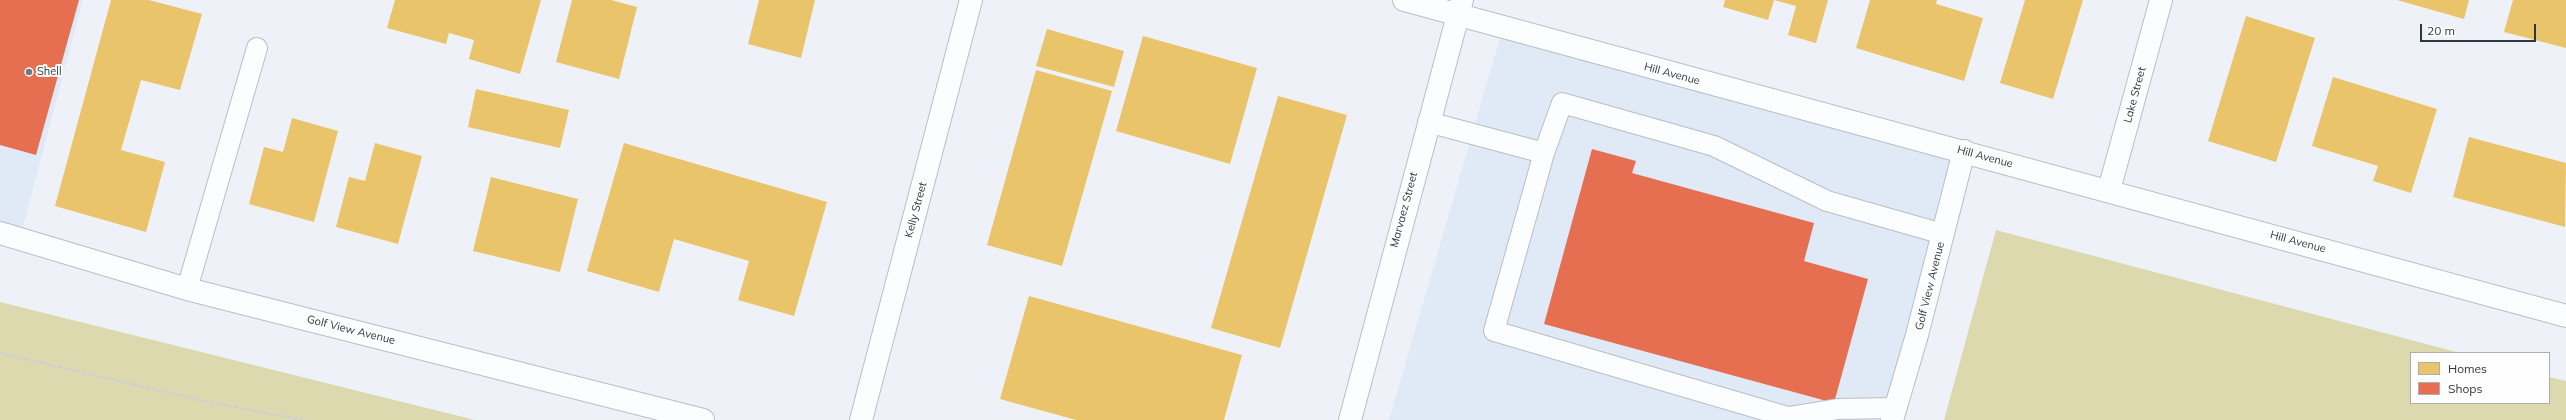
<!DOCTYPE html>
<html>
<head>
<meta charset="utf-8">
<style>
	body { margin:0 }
	#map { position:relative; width:2566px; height:420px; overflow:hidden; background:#eef2f8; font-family:Mulish,sans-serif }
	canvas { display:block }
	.legend { position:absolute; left:2410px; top:352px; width:140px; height:52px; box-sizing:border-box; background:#fefefe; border:1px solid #acaeb2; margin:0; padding:5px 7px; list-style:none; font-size:12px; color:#303741 }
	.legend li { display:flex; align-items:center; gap:8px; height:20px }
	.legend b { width:20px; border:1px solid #acaeb2 }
	.scale { position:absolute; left:2420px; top:24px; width:116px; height:18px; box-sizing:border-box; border:2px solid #303741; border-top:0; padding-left:5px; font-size:12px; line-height:14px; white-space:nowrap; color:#303741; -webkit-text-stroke:3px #fefefe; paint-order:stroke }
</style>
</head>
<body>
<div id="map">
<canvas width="2566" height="420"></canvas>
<ul class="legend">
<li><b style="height:11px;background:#e9c46a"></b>Homes</li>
<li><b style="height:11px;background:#e76f51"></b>Shops</li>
</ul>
<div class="scale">20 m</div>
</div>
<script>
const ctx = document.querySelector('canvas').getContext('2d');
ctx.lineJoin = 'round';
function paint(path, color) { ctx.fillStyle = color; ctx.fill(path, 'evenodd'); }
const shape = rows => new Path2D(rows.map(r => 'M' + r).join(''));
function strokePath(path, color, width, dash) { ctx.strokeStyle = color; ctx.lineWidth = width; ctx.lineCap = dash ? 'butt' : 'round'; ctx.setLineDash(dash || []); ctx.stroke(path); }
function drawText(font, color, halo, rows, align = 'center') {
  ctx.font = font + ' Mulish,sans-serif'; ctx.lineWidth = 4; ctx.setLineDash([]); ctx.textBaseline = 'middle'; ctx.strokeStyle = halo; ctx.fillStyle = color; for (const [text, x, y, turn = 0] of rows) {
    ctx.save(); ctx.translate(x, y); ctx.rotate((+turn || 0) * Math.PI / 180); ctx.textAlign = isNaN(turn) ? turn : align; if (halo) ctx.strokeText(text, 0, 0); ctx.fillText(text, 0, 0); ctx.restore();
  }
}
const built = shape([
	[0,0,83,0,20,238,0,234],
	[1502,31,1970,148,1883,420,1389,420]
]);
const green = shape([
	[1996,230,2460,353,2411,353,2411,403,2549,403,2549,377,2566,381,2566,420,1944,420],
	[0,302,475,420,0,420]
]);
const homes = shape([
	[111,0,149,0,202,14,180,90,141,80,121,150,165,162,146,232,55,206],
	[395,0,541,0,520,74,469,59,474,40,449,33,446,44,387,28],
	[572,0,611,0,637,7,619,79,556,62],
	[759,0,815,0,801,58,748,44],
	[1725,0,1774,0,1768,20,1723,7],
	[1774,0,1828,0,1816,43,1788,35,1796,6],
	[1870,0,1937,0,1936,4,1983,18,1964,81,1856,48],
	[2025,0,2083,0,2053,99,2000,83],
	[2397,0,2469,0,2464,19],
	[2513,0,2566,0,2566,48,2504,32],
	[2246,16,2315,38,2276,162,2208,141],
	[1047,29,1124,51,1114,87,1036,66],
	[1143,36,1257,68,1230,164,1116,131],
	[1036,70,1112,91,1062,266,987,245],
	[2333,77,2437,109,2411,193,2373,181,2378,166,2312,146],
	[476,89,569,110,560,148,468,127],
	[1278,96,1347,115,1280,348,1211,328],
	[292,118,338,131,314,222,249,204,264,147,283,152],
	[2469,137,2566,163,2565,227,2453,197],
	[375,143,422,156,398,244,336,227,349,177,365,181],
	[624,143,827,202,794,316,738,300,749,261,674,239,659,292,587,271],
	[491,177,578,199,560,272,473,251],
	[1029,296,1242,355,1224,420,1076,420,1000,399]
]);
const shops = shape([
	[0,0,79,0,36,155,0,145],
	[1592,149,1636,161,1632,173,1814,223,1804,261,1868,279,1834,403,1544,324]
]);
const path = shape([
	[0,353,208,402,304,420]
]);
const service = shape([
	[1428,122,1544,153,1494,331,1788,417,1838,409,1895,408],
	[1544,153,1562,103,1714,146,1827,201,1943,234],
	[187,289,257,48]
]);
const minor = shape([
	[1404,0,2566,316],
	[2109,190,2161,0],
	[0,233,187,289,703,420],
	[861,420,971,0],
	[1350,420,1462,0],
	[1892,420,1917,335,1964,151]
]);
const markers = [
	[29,72,4,"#727881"]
];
const poiNames = [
	["Shell",37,72]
];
const streetNames = [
	["Hill Avenue",1672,74,15],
	["Lake Street",2135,95,-75],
	["Hill Avenue",1985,157,15],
	["Kelly Street",916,210,-75],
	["Marvaez Street",1404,210,-75],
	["Hill Avenue",2298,242,15],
	["Golf View Avenue",1930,286,-76],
	["Golf View Avenue",351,330,14]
];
paint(built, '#e0eaf7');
paint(green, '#dcd9af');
paint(homes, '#e9c46a');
paint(shops, '#e76f51');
strokePath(service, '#b9bec5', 22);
strokePath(minor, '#b9bec5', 24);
strokePath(path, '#cdd0d2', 2.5, [4, 2]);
strokePath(service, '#fcfdfe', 20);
strokePath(minor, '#fcfdfe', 22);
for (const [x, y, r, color] of markers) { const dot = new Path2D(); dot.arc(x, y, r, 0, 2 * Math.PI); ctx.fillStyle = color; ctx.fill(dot); strokePath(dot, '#fefefe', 1.5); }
drawText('11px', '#303741', '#fefefe', poiNames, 'left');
drawText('11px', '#303741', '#fefefe', streetNames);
</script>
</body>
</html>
